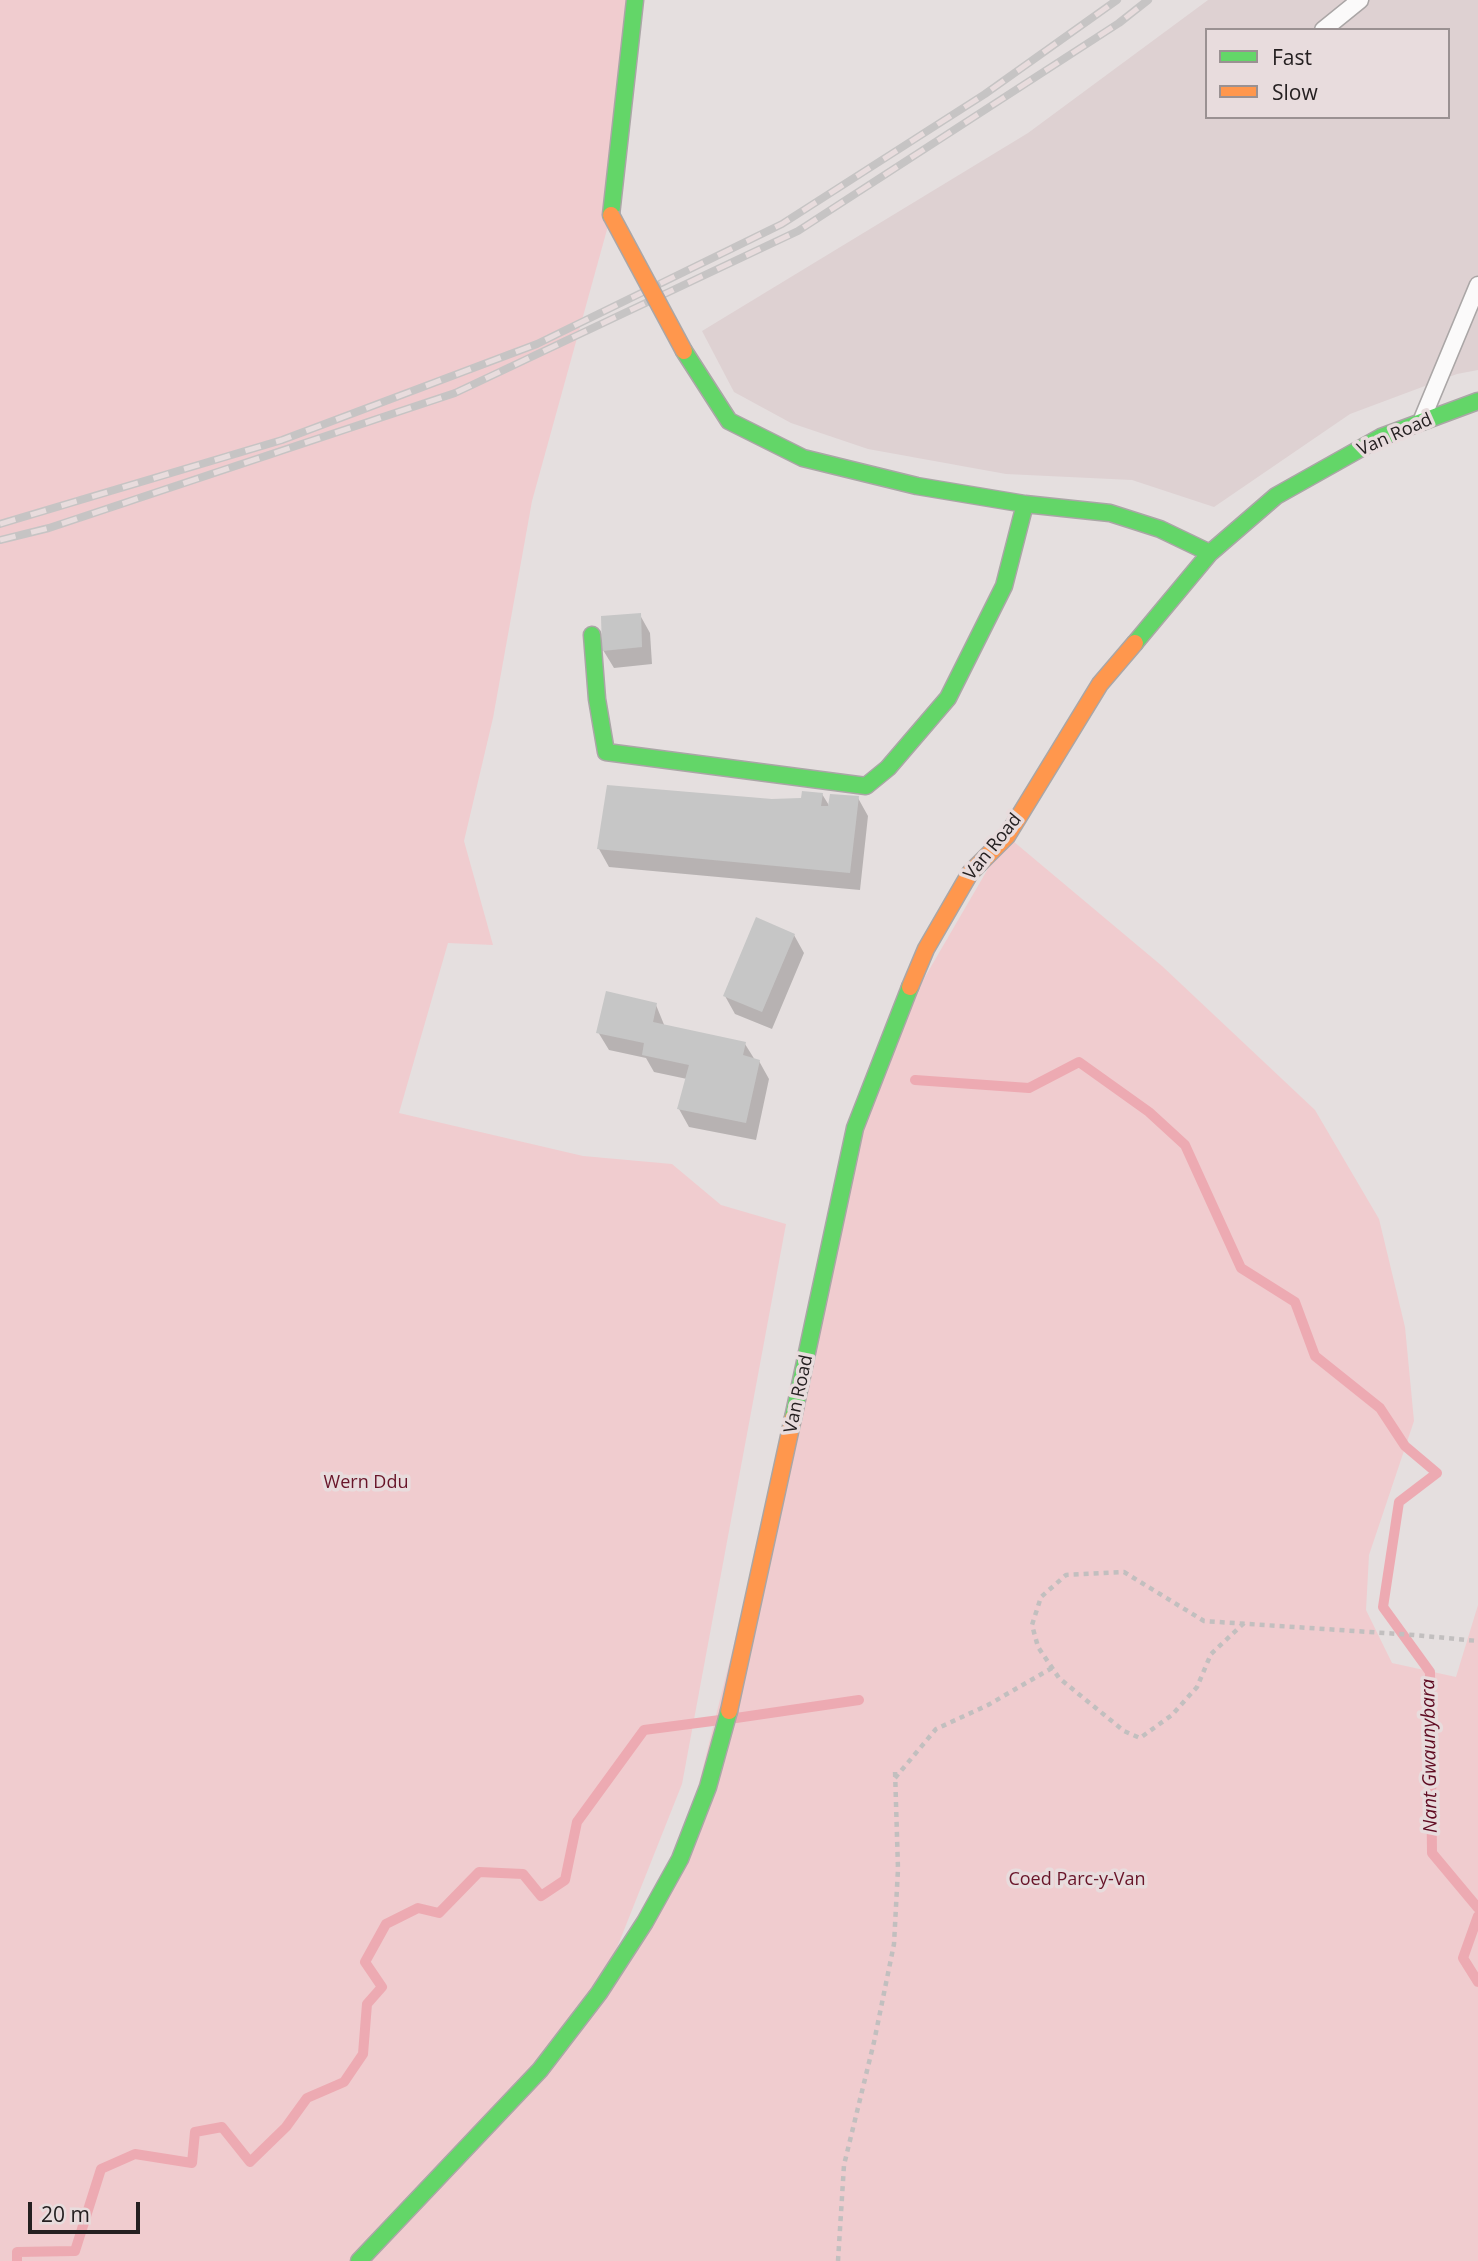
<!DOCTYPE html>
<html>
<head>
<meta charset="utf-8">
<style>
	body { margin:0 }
	#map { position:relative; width:1478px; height:2261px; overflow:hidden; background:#e5dfdf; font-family:"Open Sans",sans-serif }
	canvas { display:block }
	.legend { position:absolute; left:1205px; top:28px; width:245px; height:91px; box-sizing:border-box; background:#e8dcdd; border:2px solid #9a9192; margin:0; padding:9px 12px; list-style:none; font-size:21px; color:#252021 }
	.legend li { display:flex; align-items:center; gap:14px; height:35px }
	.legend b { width:35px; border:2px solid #9a9192 }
	.scale { position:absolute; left:28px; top:2202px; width:112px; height:32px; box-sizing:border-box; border:4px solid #252021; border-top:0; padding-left:9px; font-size:21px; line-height:24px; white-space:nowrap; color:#252021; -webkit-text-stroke:5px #e8dcdd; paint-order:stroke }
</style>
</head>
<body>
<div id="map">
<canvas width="1478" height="2261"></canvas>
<ul class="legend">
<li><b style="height:9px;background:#63d668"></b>Fast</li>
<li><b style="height:9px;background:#ff974d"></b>Slow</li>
</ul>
<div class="scale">20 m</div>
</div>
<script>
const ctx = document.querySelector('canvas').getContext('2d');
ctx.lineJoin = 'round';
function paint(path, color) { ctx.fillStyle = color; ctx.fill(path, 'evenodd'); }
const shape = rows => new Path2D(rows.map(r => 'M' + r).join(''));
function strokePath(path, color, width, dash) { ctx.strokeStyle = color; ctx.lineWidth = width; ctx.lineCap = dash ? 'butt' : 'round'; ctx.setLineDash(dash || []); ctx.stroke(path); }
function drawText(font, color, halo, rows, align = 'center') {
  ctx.font = font + ' "Open Sans",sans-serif'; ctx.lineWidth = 7; ctx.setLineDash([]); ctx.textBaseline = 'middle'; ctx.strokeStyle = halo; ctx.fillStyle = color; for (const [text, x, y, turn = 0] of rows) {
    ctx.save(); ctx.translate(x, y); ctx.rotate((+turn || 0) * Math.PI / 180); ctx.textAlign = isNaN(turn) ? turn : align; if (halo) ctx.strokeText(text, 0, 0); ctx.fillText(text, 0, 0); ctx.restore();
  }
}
const built = shape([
	[1208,0,1478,0,1478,370,1457,374,1350,414,1214,507,1132,480,1006,474,868,449,791,423,734,392,702,331,1028,133],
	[1207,30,1448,30,1448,117,1207,117]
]);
const green = shape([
	[0,0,635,0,611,215,532,501,493,718,464,841,493,945,448,943,399,1113,583,1156,672,1164,721,1205,786,1224,682,1784,601,1988,680,1859,883,1049,1007,836,1162,966,1315,1110,1379,1219,1405,1327,1414,1421,1369,1555,1366,1610,1392,1663,1456,1677,1478,1605,1478,2261,0,2261]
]);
const shadow = shape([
	[640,615,650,633,652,664,614,668,603,650],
	[822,794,830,807,858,798,868,816,860,890,609,867,599,849,772,800,803,800],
	[794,935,804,953,772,1029,735,1014,725,996],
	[656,1005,665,1027,745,1044,755,1060,759,1061,769,1079,756,1140,689,1127,679,1109,687,1079,654,1072,646,1058,609,1050,598,1032]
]);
const stream = shape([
	[915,1080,1029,1088,1079,1062,1149,1112,1185,1145,1241,1268,1295,1302,1315,1356,1380,1408,1405,1446,1437,1473,1399,1502,1383,1607,1430,1672,1432,1853,1478,1908],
	[736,1718,859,1700],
	[1478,1916,1463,1958,1478,1982],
	[17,2261,17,2252,75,2251,101,2169,135,2154,192,2163,195,2132,222,2127,250,2162,286,2127,307,2098,344,2082,363,2054,367,2004,382,1987,365,1962,386,1924,418,1908,439,1913,479,1872,523,1874,541,1896,565,1880,577,1822,644,1730,720,1720]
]);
const building = shape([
	[641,613,642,647,602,651,601,616],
	[607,785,772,799,801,798,802,791,823,793,821,806,828,806,830,794,859,796,850,873,597,849],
	[756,917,795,934,762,1012,723,996],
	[606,991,657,1003,653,1022,746,1042,743,1055,760,1060,746,1123,677,1109,689,1065,642,1055,644,1043,596,1033]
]);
const path = shape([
	[1244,1623,1211,1654,1197,1687,1172,1715,1140,1738,1124,1731,1059,1678,1038,1647,1032,1625,1041,1597,1066,1575,1124,1572,1204,1621,1414,1635,1478,1641],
	[895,1778,936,1729,988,1705,1052,1668],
	[838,2261,844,2165,874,2042,894,1944,898,1869,895,1770]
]);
const lane = shape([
	[1323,30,1360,0],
	[1423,417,1478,285]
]);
const fast = shape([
	[611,215,635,0],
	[684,351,729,421,803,458,917,486,1025,504,1110,513,1160,529,1210,553],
	[592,635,597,699,606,752,866,786,888,768,948,698,1004,586,1025,504],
	[1135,643,1210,553,1276,496,1381,437,1478,401],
	[793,1418,855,1128,910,987],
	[359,2261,540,2070,599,1993,645,1922,680,1859,708,1787,729,1711]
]);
const slow = shape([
	[910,987,926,949,970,873,1007,836,1100,684,1135,643],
	[729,1711,793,1418]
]);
const rail = shape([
	[0,524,282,440,537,344,782,224,985,94,1117,0],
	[0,540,49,528,455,393,798,231,1119,23,1148,0]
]);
const slowBridge = shape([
	[611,215,684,351]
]);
const streetNames = [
	["Van Road",1395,435,-24],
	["Van Road",993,847,-51],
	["Van Road",799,1394,-78]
];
const parkNames = [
	["Wern Ddu",366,1483],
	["Coed Parc-y-Van",1077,1880]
];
const waterNames = [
	["Nant Gwaunybara",1430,1756,-91]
];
paint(built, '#ded1d2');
paint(green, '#f0cccf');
paint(shadow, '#0003');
strokePath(stream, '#edaab2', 10);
paint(building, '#c6c6c6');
strokePath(lane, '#aaa6a6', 19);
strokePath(fast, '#aaa6a6', 19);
strokePath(slow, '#aaa6a6', 19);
strokePath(path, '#c2bfbf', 4.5, [5, 5]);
strokePath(lane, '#fbfafa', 16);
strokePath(fast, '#63d668', 16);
strokePath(slow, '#ff974d', 16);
strokePath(rail, '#c6c4c4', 8);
strokePath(rail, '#e8dcdd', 5, [16]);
strokePath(slowBridge, '#aaa6a6', 19, []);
strokePath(slowBridge, '#ff974d', 16);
drawText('18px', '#252021', '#e8dcdd', streetNames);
drawText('18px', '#681529', '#e8dcdd', parkNames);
drawText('italic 19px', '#5f0b22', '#e8dcdd', waterNames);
</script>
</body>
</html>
